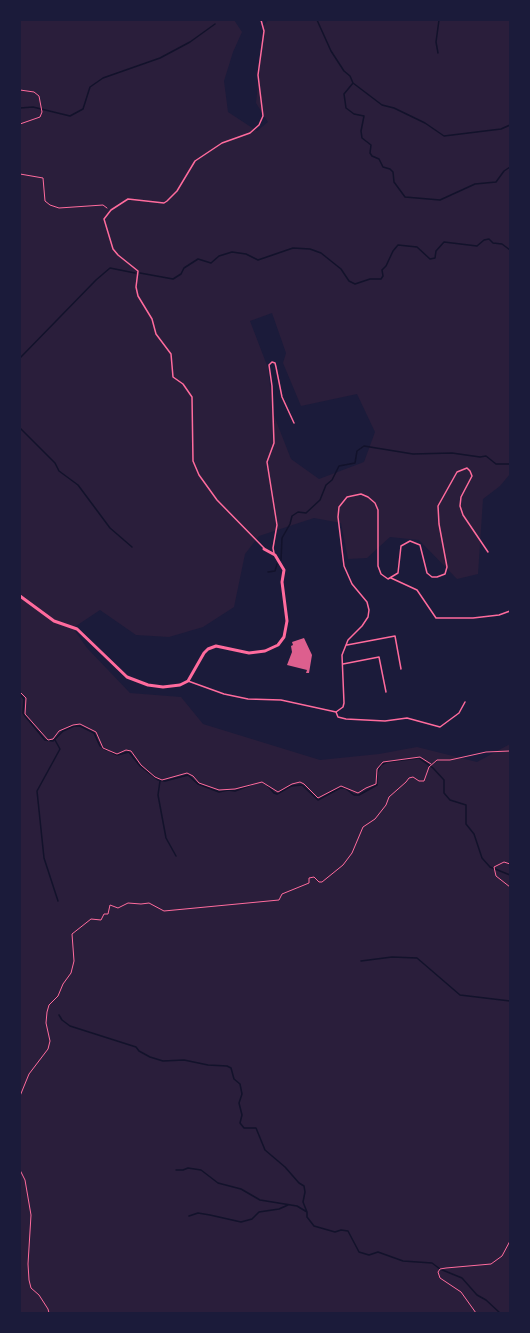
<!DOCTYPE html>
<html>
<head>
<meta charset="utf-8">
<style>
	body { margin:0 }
	#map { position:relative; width:530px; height:1333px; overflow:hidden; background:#1b1b3a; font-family:"Fira Sans",sans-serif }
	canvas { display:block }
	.frame { position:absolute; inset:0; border:21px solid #1b1b3a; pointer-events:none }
</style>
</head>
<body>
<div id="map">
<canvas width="530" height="1333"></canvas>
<div class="frame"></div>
</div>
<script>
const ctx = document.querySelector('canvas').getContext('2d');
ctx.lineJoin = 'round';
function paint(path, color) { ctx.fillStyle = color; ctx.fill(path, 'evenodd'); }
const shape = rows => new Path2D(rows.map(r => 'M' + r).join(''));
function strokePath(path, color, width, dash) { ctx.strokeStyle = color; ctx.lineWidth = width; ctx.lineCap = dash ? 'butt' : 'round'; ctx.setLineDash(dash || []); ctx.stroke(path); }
const green = shape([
	[20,20,234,20,242,32,233,52,224,81,228,112,257,131,268,122,256,103,264,26,268,20,510,20,510,474,500,486,483,499,478,574,457,579,419,540,390,537,367,558,348,559,341,523,314,518,259,536,245,554,234,607,203,627,169,637,136,635,100,610,73,628,87,648,130,693,181,697,203,724,320,760,379,754,417,747,477,762,510,744,510,1313,20,1313],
	[272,313,286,353,283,363,301,406,357,394,375,432,364,462,319,479,291,459,273,413,268,368,250,321]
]);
const stream = shape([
	[317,20,331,51,344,71,350,76,353,83,382,105,394,108,425,123,444,136,501,129,510,125],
	[438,53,436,42,439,20],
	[353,83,344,94,346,108,354,114,364,116,361,131,362,138,371,145,370,153,372,156,379,159,383,167,390,169,393,172,394,182,405,197,440,200,475,184,496,182,504,171,510,167],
	[20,108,33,107,70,116,83,109,90,87,103,78,160,58,190,42,215,24],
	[140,273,173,279,181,274,184,268,198,259,211,263,219,256,232,252,246,254,258,260,293,248,310,249,321,253,341,269,349,281,355,284,370,279,381,279,383,276,382,270,386,266,393,251,398,245,417,247,430,259,435,258,436,251,444,242,477,246,484,240,489,239,493,243,502,244,510,250],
	[20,358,96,280,110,268,135,273],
	[20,428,55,463,59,471,78,485,110,528,132,547],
	[281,560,282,538,290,524,292,516,298,512,306,513,320,500,326,485,332,480,339,466,355,463,357,451,364,446,413,454,452,453,480,457,486,456,496,464,510,464],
	[268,572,275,571,277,564],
	[20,694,24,699,23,713,25,716,45,740,53,741,63,731,74,726,80,726,94,733,100,746,106,750],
	[55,740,60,749,37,791,44,858,58,901],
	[111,752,117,755,129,752,140,766,158,780,165,781,188,775,198,784,219,792,228,790,235,791,251,785],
	[160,781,158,795,166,838,176,856],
	[268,786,274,793,277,794,291,786,302,785,318,800,340,788,345,788,354,795,359,795,377,785,377,773,381,765,387,762,419,758,433,768,444,780,444,793,450,800,466,805,466,824,474,834,482,858,490,867,510,875],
	[361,961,392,957,417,958,460,995,510,1001],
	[59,1015,62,1020,70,1026,136,1047,139,1051,150,1057,163,1061,184,1060,208,1065,227,1066,231,1068,234,1079,240,1084,242,1094,239,1103,242,1115,240,1123,244,1128,256,1128,265,1150,285,1167,299,1183,304,1186,305,1192,303,1202,307,1212],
	[176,1170,183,1170,188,1168,201,1170,218,1183,241,1189,260,1200,297,1206,307,1212,307,1217,314,1226,335,1232,341,1230,348,1231,359,1252,369,1255,378,1252,403,1261,432,1263,440,1269,462,1278,477,1295,486,1300,500,1313],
	[189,1216,198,1213,210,1215,241,1222,252,1219,259,1212,279,1209,288,1205]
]);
const building = shape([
	[304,638,312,655,309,673,306,673,307,670,287,665,292,652,291,646,293,645,292,642]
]);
const path = shape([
	[20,90,34,92,39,96,42,112,40,117,20,124],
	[20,174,43,178,45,201,50,205,59,208,103,205,107,208],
	[20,692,26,698,25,714,48,740,53,739,59,731,73,725,80,724,96,732,103,748,117,754,126,750,131,751,141,765,155,777,162,780,187,773,193,776,199,783,219,790,235,789,262,782,278,792,292,784,300,782,304,784,318,798,341,786,358,793,366,788,376,784,377,769,383,762,420,757,431,764],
	[510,864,504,862,494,867,496,876,510,887],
	[20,1096,29,1074,48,1049,50,1041,46,1023,47,1012,49,1005,58,996,63,984,71,973,74,961,72,934,91,919,101,920,104,914,108,914,110,905,118,908,128,903,141,904,149,903,164,911,279,900,282,894,309,883,309,878,314,877,319,882,322,882,343,865,352,853,363,827,375,819,386,805,389,797,406,782,409,778,413,777,419,781,424,781,429,767,437,760,450,760,486,752,510,751],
	[20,1170,25,1180,31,1215,28,1264,29,1280,31,1288,39,1295,48,1309,49,1313],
	[476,1313,461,1292,440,1278,438,1272,440,1269,446,1268,491,1264,502,1256,510,1241]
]);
const service = shape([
	[261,20,264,31,258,75,263,116,259,125,250,133,222,143,195,161,177,191,167,201,164,203,128,199,111,210,104,219,113,249,118,255,138,271,136,287,138,296,152,319,156,334,171,354,173,377,183,384,192,397,193,461,199,475,217,500,264,548],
	[274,553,273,548,277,525,267,462,274,443,272,386,269,365,272,362,275,363,276,367,282,397,294,423],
	[391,578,417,590,436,618,473,618,499,615,510,611],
	[347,645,395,636,401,669],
	[343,664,379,657,386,692],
	[188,681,224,694,248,699,281,700,336,712,343,707,344,703,342,655,348,640,362,626,368,617,369,610,367,602,352,584,344,566,338,517,339,507,347,497,361,494,368,497,375,503,378,510,378,566,381,574,388,579,398,573,401,546,410,541,420,545,427,573,432,577,437,577,445,574,447,567,439,524,438,506,457,472,467,468,470,471,472,476,461,497,460,506,463,515,488,552],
	[336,712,338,717,346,719,385,721,407,718,440,727,459,713,465,702]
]);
const minor = shape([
	[20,596,54,621,77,629,127,677,148,685,163,687,180,685,188,681,204,653,208,649,216,646,249,653,265,651,278,645,284,637,287,621,282,582,284,570,275,555,264,549]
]);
paint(green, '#2a1e3b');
strokePath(stream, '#12122b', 1.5);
paint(building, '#dd5f8e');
strokePath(path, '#ff6b9d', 1);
strokePath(service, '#ff6b9d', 1.5);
strokePath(minor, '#ff6b9d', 3);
</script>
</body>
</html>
